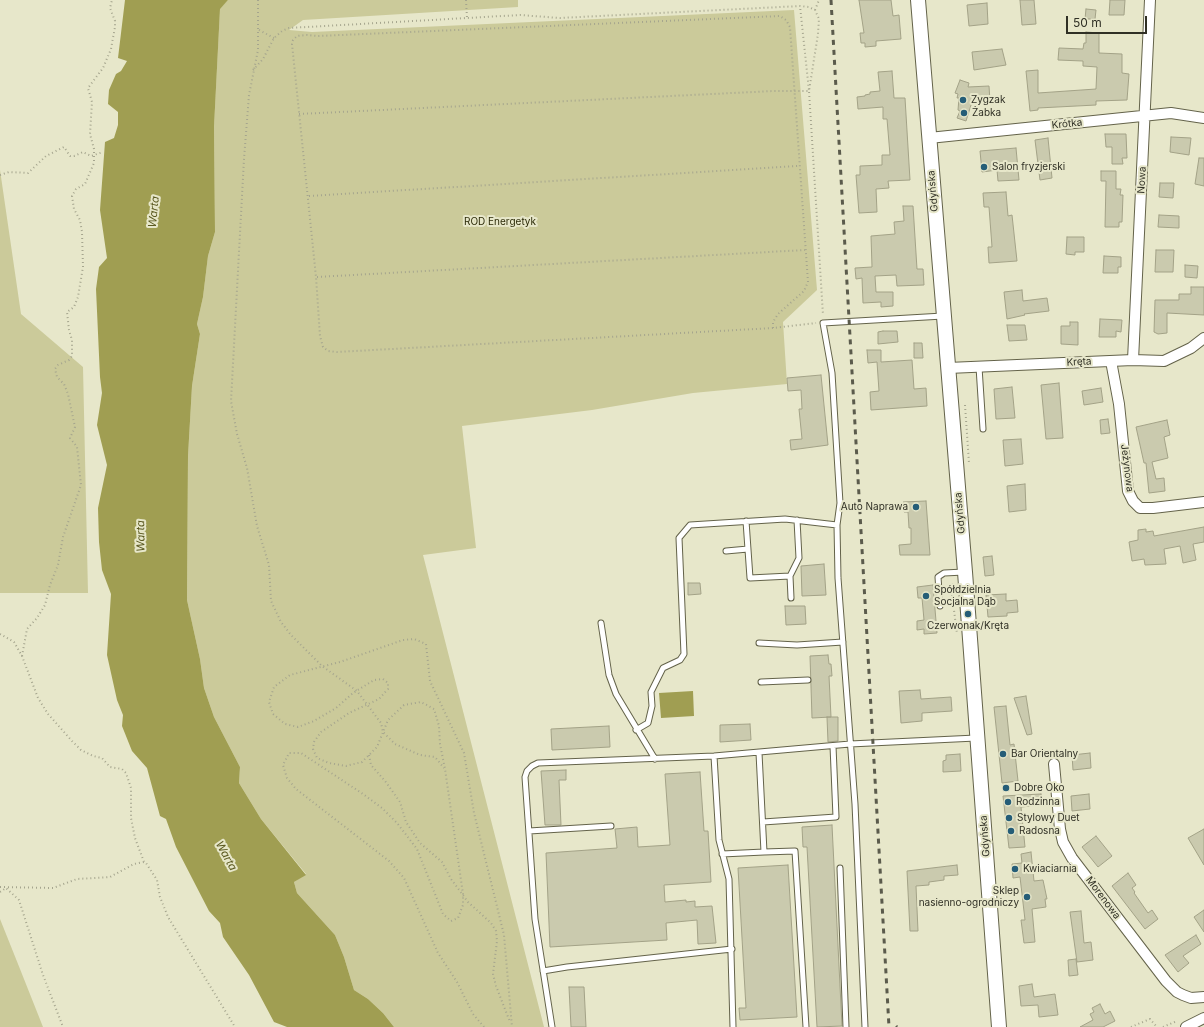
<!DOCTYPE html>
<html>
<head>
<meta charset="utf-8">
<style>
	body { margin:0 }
	#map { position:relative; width:1204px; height:1027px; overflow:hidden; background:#e7e7ca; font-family:Inter,sans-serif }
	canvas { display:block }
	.scale { position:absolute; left:1066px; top:16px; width:81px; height:18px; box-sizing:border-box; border:2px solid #303025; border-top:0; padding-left:5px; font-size:12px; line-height:14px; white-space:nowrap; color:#303025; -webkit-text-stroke:3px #e7e7ca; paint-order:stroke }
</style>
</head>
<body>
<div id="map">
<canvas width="1204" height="1027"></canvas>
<div class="scale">50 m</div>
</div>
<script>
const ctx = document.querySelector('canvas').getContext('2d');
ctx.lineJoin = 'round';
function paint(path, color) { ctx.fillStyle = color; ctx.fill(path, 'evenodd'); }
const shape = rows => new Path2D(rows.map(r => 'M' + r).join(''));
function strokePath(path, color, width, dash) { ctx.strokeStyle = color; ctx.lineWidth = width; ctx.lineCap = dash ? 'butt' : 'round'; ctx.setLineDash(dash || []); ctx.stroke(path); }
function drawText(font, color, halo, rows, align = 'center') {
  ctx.font = font + ' Inter,sans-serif'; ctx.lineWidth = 4; ctx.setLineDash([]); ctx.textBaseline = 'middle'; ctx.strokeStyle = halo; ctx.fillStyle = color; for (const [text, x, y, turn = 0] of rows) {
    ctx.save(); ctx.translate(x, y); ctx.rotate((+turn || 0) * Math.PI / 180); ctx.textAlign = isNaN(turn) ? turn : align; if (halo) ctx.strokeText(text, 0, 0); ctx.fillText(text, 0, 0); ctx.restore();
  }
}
const green = shape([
	[228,0,518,0,518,7,303,20,289,30,312,32,794,10,817,290,783,322,787,384,693,393,592,410,462,426,476,548,423,555,544,1027,394,1027,383,1013,368,999,354,990,344,957,335,935,297,893,294,882,306,874,261,819,239,783,240,767,214,717,204,688,200,659,187,600,188,456,192,386,200,334,197,324,203,297,208,256,215,232,214,127,220,8],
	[0,170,21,314,83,367,88,593,0,593],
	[0,919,20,969,43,1027,0,1027]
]);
const water = shape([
	[125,0,228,0,220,9,214,127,215,232,208,256,203,297,197,324,200,334,192,386,188,456,187,600,200,659,204,688,214,717,240,767,239,783,261,819,306,875,294,882,297,893,335,935,344,957,354,990,368,999,383,1013,394,1027,287,1027,274,1022,249,975,223,937,220,923,209,911,176,847,166,819,160,816,147,768,132,751,122,726,123,715,117,700,107,655,111,594,102,570,99,542,98,508,107,465,97,425,102,393,100,377,96,289,99,267,107,258,100,210,105,142,114,138,118,125,118,112,108,104,109,90,116,74,121,71,127,61,118,58],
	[693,691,694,716,661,718,659,693]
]);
const building = shape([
	[859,0,891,0,893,16,899,15,901,39,876,41,876,46,865,47,865,43,861,43,860,33,864,33,859,0],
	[1020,0,1034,0,1036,24,1022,25,1020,0],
	[1110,0,1125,0,1124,15,1109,15,1110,0],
	[987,3,988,24,969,26,967,5,987,3],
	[1086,9,1096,10,1095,19,1085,19,1086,9],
	[1086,32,1099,33,1099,53,1122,54,1122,73,1129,74,1127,100,1096,101,1096,105,1038,108,1038,110,1030,111,1026,71,1038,70,1038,93,1096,89,1097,67,1083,66,1083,61,1058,60,1059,48,1083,49,1084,43,1086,43,1086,32],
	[1002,49,1006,65,974,70,972,52,1002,49],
	[892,71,894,98,905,98,910,180,888,181,889,188,876,189,877,212,859,213,856,175,860,175,860,166,882,165,882,155,890,155,887,119,883,119,883,107,858,109,857,97,865,96,865,95,870,94,870,92,880,91,878,72,892,71],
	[960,80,969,83,968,87,989,86,990,101,972,102,966,121,957,118,960,111,958,110,959,98,957,98,958,94,955,93,960,80],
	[1105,134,1126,134,1127,158,1122,158,1123,164,1112,164,1112,147,1106,147,1105,134],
	[1171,137,1191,138,1189,155,1170,152,1171,137],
	[1048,138,1052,178,1040,180,1035,140,1048,138],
	[1016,148,1019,180,998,181,997,170,982,172,980,151,1016,148],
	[1199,158,1204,158,1204,186,1195,184,1199,158],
	[1101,171,1116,171,1116,189,1121,189,1120,195,1123,195,1122,222,1119,222,1119,227,1105,227,1106,181,1101,181,1101,171],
	[1160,183,1174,183,1173,198,1159,197,1160,183],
	[1006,192,1008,216,1012,215,1017,261,989,263,988,247,992,247,989,207,984,207,983,193,1006,192],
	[903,206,913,206,917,269,923,269,924,285,897,286,896,275,875,276,876,292,893,292,893,306,881,307,881,302,863,303,862,278,856,279,855,268,872,267,871,236,895,234,894,222,904,221,903,206],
	[1159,215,1179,216,1179,228,1158,227,1159,215],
	[1067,237,1084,237,1084,252,1075,252,1075,255,1066,254,1067,237],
	[1156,250,1174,250,1173,272,1155,272,1156,250],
	[1104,256,1121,257,1121,267,1118,267,1118,273,1103,273,1104,256],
	[1185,265,1198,266,1197,278,1185,277,1185,265],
	[1191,287,1204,287,1204,315,1167,313,1167,333,1158,334,1154,332,1155,300,1179,300,1179,294,1191,294,1191,287],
	[1022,290,1023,301,1047,298,1049,311,1024,314,1025,315,1007,319,1004,292,1022,290],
	[1100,319,1122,320,1121,332,1116,331,1116,337,1099,337,1100,319],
	[1070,322,1078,322,1078,345,1061,344,1061,326,1070,326,1070,322],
	[1007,325,1025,325,1027,340,1009,341,1007,325],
	[883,331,897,331,898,342,878,344,878,332,883,331],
	[914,343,922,343,923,358,914,358,914,343],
	[867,350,881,350,881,362,912,360,914,389,926,388,927,406,871,410,870,392,879,391,877,362,868,363,867,350],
	[821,375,828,445,791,450,790,440,802,439,799,409,802,409,801,390,788,391,787,378,821,375],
	[1059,383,1063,438,1046,439,1041,385,1059,383],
	[1012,387,1015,418,996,419,994,389,1012,387],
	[1101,388,1103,402,1084,405,1082,391,1101,388],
	[1108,419,1110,433,1101,434,1100,420,1108,419],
	[1167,420,1170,435,1164,437,1168,458,1152,462,1156,479,1164,478,1165,491,1149,493,1146,463,1144,463,1136,427,1167,420],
	[1021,439,1023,464,1005,466,1003,440,1021,439],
	[1025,484,1026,510,1009,512,1007,486,1025,484],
	[926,501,930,555,900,555,899,545,911,544,911,528,909,528,908,512,904,512,903,502,926,501],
	[1204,527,1204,542,1193,544,1196,560,1183,563,1180,546,1164,549,1166,564,1145,565,1144,559,1132,561,1129,542,1138,540,1138,530,1146,529,1146,532,1153,531,1154,536,1204,527],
	[992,556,994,575,985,576,983,557,992,556],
	[824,564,826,595,802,596,801,566,824,564],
	[688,583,700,583,701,594,688,595,688,583],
	[933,585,937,633,924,634,924,629,917,630,917,621,924,620,922,598,918,598,917,587,933,585],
	[1006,594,1006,601,1017,600,1018,612,1007,613,1007,616,988,617,986,595,1006,594],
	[785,606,805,606,806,624,786,625,785,606],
	[828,655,829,664,831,664,832,676,829,676,831,717,812,718,810,656,828,655],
	[920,690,921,699,951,697,952,711,922,713,922,721,901,723,899,691,920,690],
	[1026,696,1032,734,1027,735,1014,698,1026,696],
	[1006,706,1010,745,1014,744,1018,781,1002,783,994,707,1006,706],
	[827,717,838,717,838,741,828,742,827,717],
	[750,724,751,740,720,742,720,725,750,724],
	[609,726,610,747,552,750,551,729,609,726],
	[1090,753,1091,768,1073,770,1072,755,1090,753],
	[960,754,961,771,943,772,943,761,946,760,946,755,960,754],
	[566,770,566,780,559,780,561,825,545,825,541,771,566,770],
	[700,772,704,831,708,831,711,882,664,885,665,902,686,900,686,902,695,901,695,907,712,906,716,943,698,944,697,920,666,923,667,940,550,947,546,853,617,848,615,829,637,827,638,847,670,845,665,774,700,772],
	[1041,794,1042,805,1021,807,1025,847,1009,848,1003,796,1041,794],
	[1089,794,1090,809,1072,811,1071,796,1089,794],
	[832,825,842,1026,817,1027,807,847,803,847,802,827,832,825],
	[1204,829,1204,865,1188,838,1204,829],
	[1096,836,1112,856,1098,867,1082,847,1096,836],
	[1031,852,1034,881,1043,880,1047,899,1045,899,1046,907,1032,909,1035,942,1024,943,1021,920,1025,920,1020,877,1013,878,1012,864,1022,863,1021,854,1031,852],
	[788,865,797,1017,740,1020,739,1008,746,1008,738,868,788,865],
	[957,865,958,875,944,876,944,880,929,882,929,885,916,886,918,931,910,931,907,871,957,865],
	[1128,873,1136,885,1132,888,1135,892,1134,893,1148,913,1152,910,1158,919,1145,929,1112,886,1128,873],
	[1204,910,1204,932,1194,917,1204,910],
	[1081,911,1084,943,1091,942,1093,960,1077,962,1070,912,1081,911],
	[1196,935,1201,944,1183,956,1189,963,1178,972,1165,955,1196,935],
	[1076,959,1078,975,1069,976,1068,960,1076,959],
	[1032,984,1034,997,1055,994,1058,1015,1039,1017,1038,1005,1021,1006,1019,986,1032,984],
	[569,987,584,987,586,1027,571,1027,569,987],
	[1100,1004,1105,1014,1110,1011,1115,1021,1103,1027,1080,1027,1093,1020,1090,1014,1094,1012,1092,1008,1100,1004]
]);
const path = shape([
	[258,0,258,50,249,95,244,159,231,401,237,434,247,468,257,526,269,565,271,601,281,622,291,635,322,666,357,691,381,723,383,732,395,744,420,755,435,757,444,768],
	[466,0,467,18],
	[815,10,819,0],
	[259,30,274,38],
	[253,70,263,59,274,38,282,31,289,28,520,15,560,18,800,6,809,7,815,10,819,19,818,34,809,91,823,315],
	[299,114,774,91,809,91,800,6],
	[0,175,9,172,28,173,46,156,64,147,70,156,74,156,83,152,91,156,103,152],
	[309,196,798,166],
	[317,277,805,250],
	[773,328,773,322,778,314,804,291,808,282,790,27,786,20,780,16,318,36,307,35,297,36,293,40,292,44,316,277,320,336,323,347,328,351,337,352,773,328,816,323],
	[965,405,969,463],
	[953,583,952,594,957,634],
	[0,634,14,642,22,656,38,698,48,714,72,741,81,750,93,756,102,758,110,767,122,769,126,773,131,788,131,818,135,838,144,862],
	[22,656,27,629,37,618,45,605,50,585,58,565,63,537,81,485,77,447,70,438,75,427,68,394,64,384,57,377,55,369,58,365,69,360,72,356,72,340,69,330,67,312,74,307,78,297,83,267,82,232,80,220,74,209,72,196,76,189,85,184,94,163,94,149,90,134,92,102,88,88,103,68,111,49,115,27,115,21,110,8,112,0],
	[369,755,371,765,385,781,400,802,406,822,420,843,442,862,451,879,468,902,491,923,496,931,497,941,493,974,496,986,510,1022],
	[0,887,53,888,77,879,110,877,134,864,144,862,146,863,157,880,160,897,168,917,235,1027],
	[0,892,6,888,19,900,43,975,63,1027],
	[484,1027,473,1014,457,982,438,953,404,878,389,861,296,789,287,778,283,765,289,753,301,753,363,794,382,808,397,823,417,849,443,914,451,921,458,918,463,905,463,894,445,769,440,744,439,726,434,709,421,702,404,705,388,720,377,747,362,762,346,766,329,763,317,758,313,749,314,742,321,732,349,713,379,699,388,689,388,683,383,679,374,680,353,693,336,708,314,721,298,727,285,724,273,714,269,702,274,687,290,675,340,662,403,640,414,639,426,644,430,681,464,753,474,813,504,935,512,1027],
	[1131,1027,1150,1019,1157,1027],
	[1163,1027,1177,1021]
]);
const lane = shape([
	[979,367,983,429],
	[746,521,750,578,790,576],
	[726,551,748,549],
	[791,598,790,576,799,558,797,520],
	[940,606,938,577,944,573,964,572],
	[601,623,609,675,616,694,655,759],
	[759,643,797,645,843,642],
	[761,682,808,680],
	[636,730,648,723,652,706,651,692,663,668,680,660,684,654,679,538,690,525,785,519,837,525],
	[714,756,719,840,729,879,733,1027],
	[763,822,836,817,833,746],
	[529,831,611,826],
	[764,852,795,851,806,1027],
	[722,854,764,852,759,753],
	[840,868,846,1027],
	[543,971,567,967,732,949],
	[552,1027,535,919,525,777,527,771,532,766,538,763,714,756,850,744,976,738],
	[865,1027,855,804,838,578,837,525,840,503,832,373,823,323,943,316]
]);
const street = shape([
	[929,138,1171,113,1204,118],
	[1133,360,1150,0],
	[1111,361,1119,404,1128,491,1133,501,1140,508,1153,508,1204,502],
	[948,368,1133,360,1164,361,1191,348,1204,338],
	[1054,764,1060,829,1063,842,1072,858,1166,981,1177,992,1183,995,1191,998,1204,997],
	[1186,1027,1204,1018]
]);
const secondary = shape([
	[918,0,965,572,999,1027]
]);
const rail = shape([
	[831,0,889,1027],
	[896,1026,897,1027]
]);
const markers = [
	[963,100,4,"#255d77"],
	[964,113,4,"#255d77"],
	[984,167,4,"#255d77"],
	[916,507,4,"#255d77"],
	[926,596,4,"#255d77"],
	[968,614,4,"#255d77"],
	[1003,754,4,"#255d77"],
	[1006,788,4,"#255d77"],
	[1008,802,4,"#255d77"],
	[1009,818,4,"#255d77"],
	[1011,831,4,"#255d77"],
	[1015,869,4,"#255d77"],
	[1027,897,4,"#255d77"]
];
const poiNames = [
	["Zygzak",971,100],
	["Żabka",972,113],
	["Salon fryzjerski",992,167],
	["Auto Naprawa",908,507,"right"],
	["Spółdzielnia",934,590],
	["Socjalna Dąb",934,602],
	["Czerwonak/Kręta",968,626,"center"],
	["Bar Orientalny",1011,754],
	["Dobre Oko",1014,788],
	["Rodzinna",1016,802],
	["Stylowy Duet",1017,818],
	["Radosna",1019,831],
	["Kwiaciarnia",1023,869],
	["Sklep",1019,891,"right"],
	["nasienno-ogrodniczy",1019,903,"right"]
];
const streetNames = [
	["Krótka",1067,124,-6],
	["Nowa",1142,180,-87],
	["Gdyńska",933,191,-95],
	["Kręta",1079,362,-3],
	["Jeżynowa",1127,468,83],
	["Gdyńska",960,513,-95],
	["Gdyńska",985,836,-94],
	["Morenowa",1103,898,53]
];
const parkNames = [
	["ROD Energetyk",500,222]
];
const waterNames = [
	["Warta",154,212,-84],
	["Warta",141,536,-91],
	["Warta",226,856,61]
];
paint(green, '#cbca9a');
paint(water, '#a09e52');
paint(building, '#cacaae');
strokePath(building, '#a3a287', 1);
strokePath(lane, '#64634a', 7);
strokePath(street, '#64634a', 12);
strokePath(secondary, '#64634a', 16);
strokePath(path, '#a5a58e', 2, [1, 3]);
strokePath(lane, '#fff', 5);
strokePath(street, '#fff', 10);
strokePath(secondary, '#fff', 14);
strokePath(rail, '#5b5b4c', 3, [5, 5]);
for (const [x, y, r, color] of markers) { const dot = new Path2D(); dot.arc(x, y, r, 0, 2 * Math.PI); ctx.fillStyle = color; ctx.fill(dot); strokePath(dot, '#e7e7ca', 1.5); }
drawText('10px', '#303025', '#e7e7ca', poiNames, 'left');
drawText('10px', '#303025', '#e7e7ca', streetNames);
drawText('10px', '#2c2b08', '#e7e7ca', parkNames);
drawText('italic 11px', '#5a581f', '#e7e7ca', waterNames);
</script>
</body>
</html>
